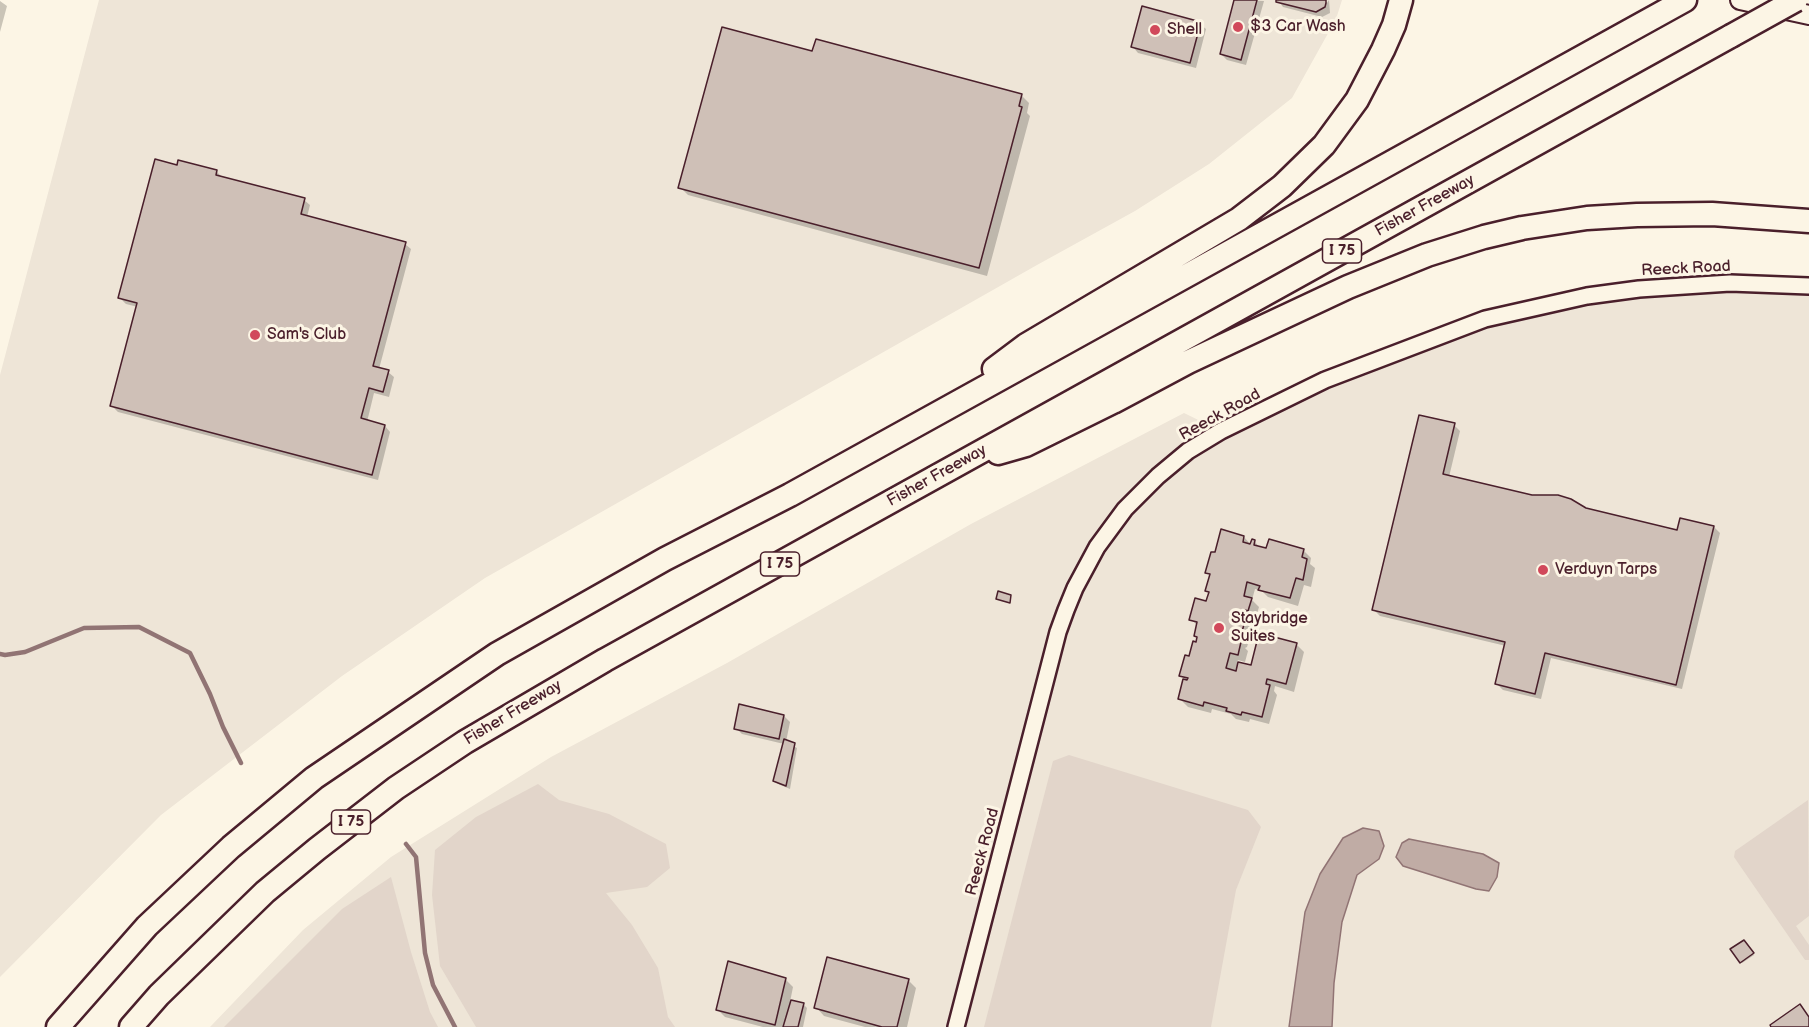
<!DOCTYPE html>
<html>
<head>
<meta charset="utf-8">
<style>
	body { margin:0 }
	canvas { display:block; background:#fcf5e5 }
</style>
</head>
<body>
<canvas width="1809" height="1027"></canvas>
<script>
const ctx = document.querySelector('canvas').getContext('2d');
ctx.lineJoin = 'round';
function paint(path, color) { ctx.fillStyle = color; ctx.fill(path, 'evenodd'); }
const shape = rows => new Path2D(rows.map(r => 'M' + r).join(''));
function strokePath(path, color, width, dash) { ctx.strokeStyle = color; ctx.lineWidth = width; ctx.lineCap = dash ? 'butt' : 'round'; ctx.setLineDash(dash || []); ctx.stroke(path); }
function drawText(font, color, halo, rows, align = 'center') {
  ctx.font = font + ' "Balsamiq Sans",sans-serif'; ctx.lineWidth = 6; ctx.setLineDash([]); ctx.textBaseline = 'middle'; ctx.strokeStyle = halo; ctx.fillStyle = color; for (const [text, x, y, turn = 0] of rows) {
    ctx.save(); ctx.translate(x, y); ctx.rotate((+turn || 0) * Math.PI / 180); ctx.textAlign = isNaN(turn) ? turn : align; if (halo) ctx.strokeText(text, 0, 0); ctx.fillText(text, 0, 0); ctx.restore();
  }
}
const built = shape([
	[99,0,1342,0,1336,19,1292,98,1209,164,1135,211,1037,265,485,578,342,676,161,815,0,977,0,375],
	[1809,286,1809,1027,210,1027,303,930,391,857,551,757,727,663,971,524,1184,413,1221,431,1401,349,1587,296]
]);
const green = shape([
	[1069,755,1248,810,1261,827,1236,890,1211,1027,984,1027,1053,761],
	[538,784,559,800,609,814,666,844,670,868,647,887,606,893,632,925,658,968,668,1017,675,1027,476,1027,440,966,432,895,435,850,476,817],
	[1808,800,1809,916,1796,926,1809,945,1809,960,1805,960,1734,857,1735,851],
	[391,877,411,952,430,1012,438,1027,224,1027,342,909]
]);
const water = shape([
	[1363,828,1379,831,1384,846,1379,859,1357,875,1342,922,1334,983,1332,1027,1289,1027,1305,912,1320,874,1343,838,1363,828],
	[1409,839,1483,854,1499,863,1497,877,1489,891,1476,889,1403,866,1396,857,1402,843,1409,839]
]);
const shadow = shape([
	[1236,0,1264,1,1246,65,1227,60,1221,54],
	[1278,0,1325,0,1327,3,1329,0,1330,13,1322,17,1283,7],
	[0,1,7,6,0,32],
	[1200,24,1206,29,1196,68,1138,53,1133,47],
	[1021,95,1029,103,1027,113,1030,116,987,276,688,195,680,187],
	[178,166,216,171,223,178,304,200,310,205,307,217,405,244,411,249,379,369,388,372,394,377,389,397,374,393,367,422,385,426,390,432,378,480,118,412,112,406,138,307,126,304,120,298],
	[1454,425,1460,431,1449,477,1678,532,1714,527,1720,533,1682,689,1551,658,1541,699,1503,690,1497,684,1506,646,1380,616,1374,610],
	[1244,537,1251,545,1255,542,1261,549,1303,550,1311,558,1310,564,1315,568,1311,587,1304,585,1298,606,1268,597,1262,591,1255,589,1252,600,1259,607,1247,647,1245,648,1248,651,1245,662,1238,660,1237,663,1252,667,1296,644,1304,652,1294,692,1275,686,1274,691,1277,695,1269,724,1250,719,1249,722,1236,719,1231,714,1212,709,1211,713,1188,707,1180,699,1185,679,1181,676,1197,644,1198,626,1191,619,1207,603,1210,594,1207,590,1211,576,1207,572,1216,554],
	[740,706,784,716,790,722,786,742,797,748,790,789,778,784,775,781,784,744,742,734,736,728],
	[1744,942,1754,955,1742,963,1741,962],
	[785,979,793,987,790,1002,803,1004,807,1008,803,1027,763,1027,725,1017,717,1009],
	[908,980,916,988,907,1027,865,1027,824,1016,816,1007]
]);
const stream = shape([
	[0,654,5,655,25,652,84,628,139,627,190,653,210,694,223,727,241,763],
	[406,844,416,857,425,953,433,985,455,1027]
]);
const building = shape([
	[1234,0,1257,0,1241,60,1220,54,1234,0],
	[1276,0,1326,0,1326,3,1325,7,1316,12,1276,2,1276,0],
	[1142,6,1201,22,1190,63,1131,47,1142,6],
	[722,27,812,51,816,39,1022,94,1019,106,1022,107,979,268,678,188,722,27],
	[155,159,177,165,178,160,217,170,216,175,305,198,301,214,406,242,373,366,389,370,383,392,369,388,361,418,385,425,372,475,110,406,137,303,118,298,155,159],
	[1419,415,1455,423,1443,474,1532,495,1558,495,1571,499,1586,508,1677,530,1680,518,1714,526,1676,685,1545,653,1535,694,1495,684,1505,642,1372,610,1419,415],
	[1221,529,1244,536,1243,542,1250,544,1252,539,1255,540,1254,545,1266,548,1269,539,1304,549,1302,557,1307,559,1303,580,1296,578,1290,598,1258,590,1260,586,1247,582,1244,596,1252,598,1248,611,1245,610,1247,612,1240,640,1235,640,1241,642,1238,655,1230,653,1226,668,1236,671,1238,662,1251,665,1259,633,1297,643,1286,684,1267,679,1266,684,1270,685,1262,717,1242,712,1241,715,1226,711,1227,708,1204,702,1203,706,1178,699,1183,679,1187,680,1188,678,1179,676,1185,655,1189,656,1193,641,1196,642,1197,637,1194,636,1197,622,1189,620,1195,598,1206,601,1209,592,1205,591,1210,574,1205,573,1211,552,1215,552,1221,529],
	[998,591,1011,595,1010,603,996,599,998,591],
	[739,704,784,715,779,739,734,729,739,704],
	[784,739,795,743,786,786,773,781,784,739],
	[1744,940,1754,953,1740,963,1730,949,1744,940],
	[827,957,909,979,897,1027,882,1027,814,1008,827,957],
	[728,961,786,978,775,1025,716,1010,728,961],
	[791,1000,804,1003,798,1027,783,1027,791,1000],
	[1800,1004,1809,1017,1809,1027,1771,1027,1770,1025,1800,1004]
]);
const tertiary = shape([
	[956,1027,1058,632,1066,610,1075,588,1097,547,1125,509,1158,476,1188,451,1221,431,1325,380,1485,319,1587,296,1639,289,1730,283,1809,286]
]);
const secondary = shape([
	[1740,0,1809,15]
]);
const motorway = shape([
	[994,369,1026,345,1239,219,1282,186,1324,145,1357,100,1383,50,1394,25,1401,0],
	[998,453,1026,445,1113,402,1188,362,1348,287,1427,255,1484,237,1522,228,1587,218,1637,215,1712,214,1809,221],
	[58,1027,147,926,231,847,314,778,497,654,665,559,790,495,1685,0],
	[131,1027,159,995,265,892,317,849,396,788,465,742,605,660,1731,36]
]);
const motorwayBridge = shape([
	[1731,36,1796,0]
]);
const markers = [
	[1238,27,6,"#d1495b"],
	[1155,30,6,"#d1495b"],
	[255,335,6,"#d1495b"],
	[1543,570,6,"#d1495b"],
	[1219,628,6,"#d1495b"]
];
const shields = [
	[1342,251,39],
	[780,564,39],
	[351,822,39]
];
const shieldNames = [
	["I 75",1342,251],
	["I 75",780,564],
	["I 75",351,822]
];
const poiNames = [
	["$3 Car Wash",1250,27],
	["Shell",1167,30],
	["Sam's Club",267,335],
	["Verduyn Tarps",1555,570],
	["Staybridge",1231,619],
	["Suites",1231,637]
];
const streetNames = [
	["Fisher Freeway",1425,206,-29],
	["Reeck Road",1686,269,-3],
	["Reeck Road",1220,415,-29],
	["Fisher Freeway",937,476,-29],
	["Fisher Freeway",513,713,-31],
	["Reeck Road",983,852,-75]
];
paint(built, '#eee5d7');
paint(green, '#e2d5ca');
paint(water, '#c0aca5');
strokePath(water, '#917474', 1.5);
paint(shadow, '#0003');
strokePath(stream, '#917474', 4.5);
paint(building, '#cfc0b7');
strokePath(building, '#4a1f2b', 1.5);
strokePath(tertiary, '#4a1f2b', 20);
strokePath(secondary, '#4a1f2b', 22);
strokePath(motorway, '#4a1f2b', 27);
strokePath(tertiary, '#fcf5e5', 15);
strokePath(secondary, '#fcf5e5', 18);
strokePath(motorway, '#fcf5e5', 22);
strokePath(motorwayBridge, '#4a1f2b', 27, []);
strokePath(motorwayBridge, '#fcf5e5', 22);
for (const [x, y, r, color] of markers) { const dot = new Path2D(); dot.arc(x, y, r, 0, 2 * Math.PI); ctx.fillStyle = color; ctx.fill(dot); strokePath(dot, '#fcf5e5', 2); }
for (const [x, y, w] of shields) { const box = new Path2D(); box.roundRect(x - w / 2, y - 12, w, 24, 4.5); ctx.fillStyle = '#fcf5e5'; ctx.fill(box); strokePath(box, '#4a1f2b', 1.5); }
drawText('bold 15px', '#4a1f2b', null, shieldNames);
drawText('16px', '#4a1f2b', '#fcf5e5', poiNames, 'left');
drawText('16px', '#4a1f2b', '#fcf5e5', streetNames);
</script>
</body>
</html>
